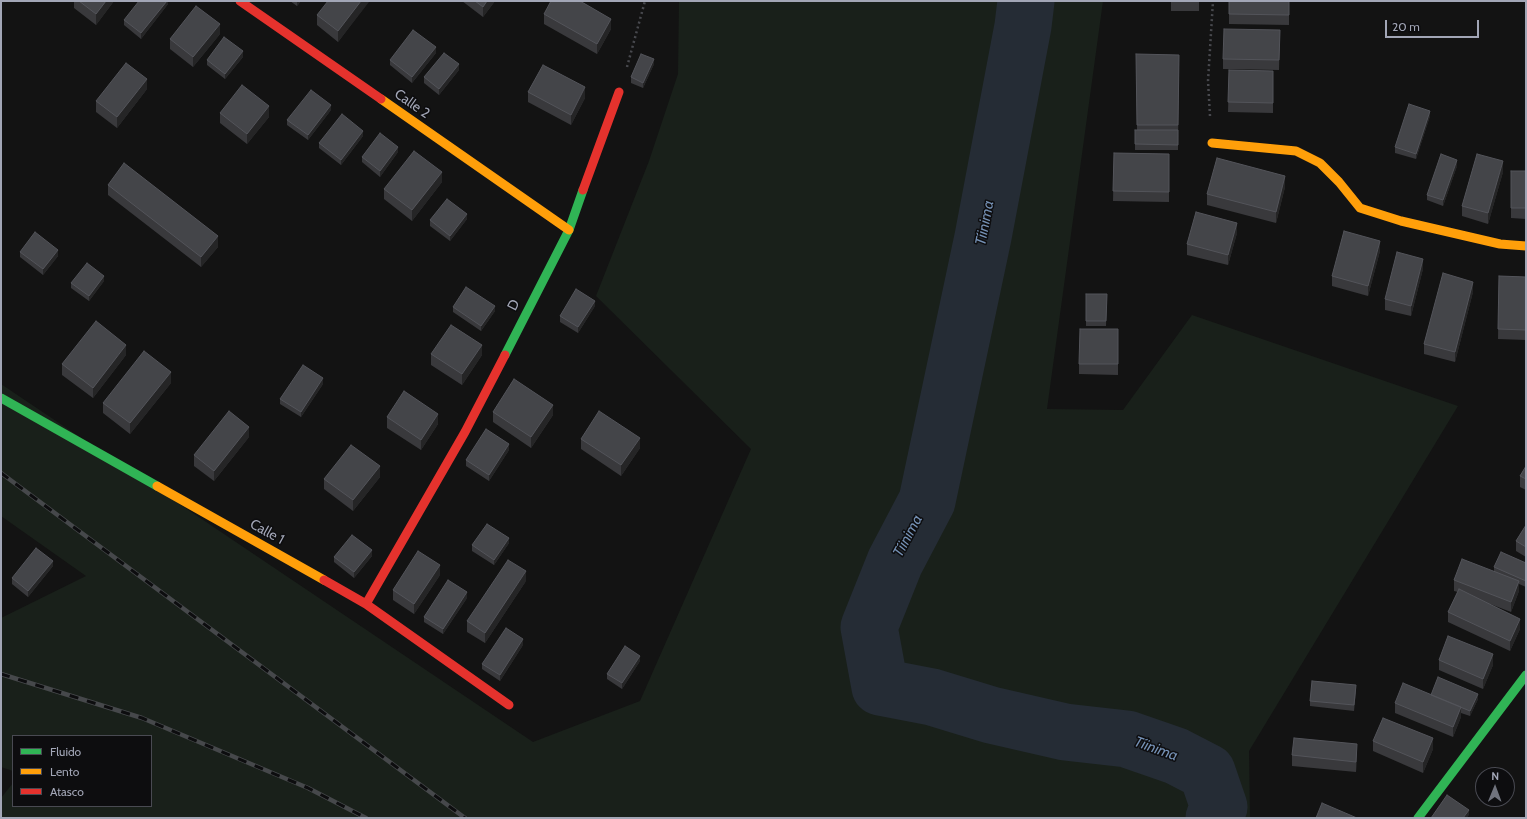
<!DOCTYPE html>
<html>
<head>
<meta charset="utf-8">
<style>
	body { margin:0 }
	#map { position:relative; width:1527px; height:819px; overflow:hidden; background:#131313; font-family:Cabin,sans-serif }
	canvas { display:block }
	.frame { position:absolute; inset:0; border:2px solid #a2a6b6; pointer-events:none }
	.legend { position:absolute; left:12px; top:735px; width:140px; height:72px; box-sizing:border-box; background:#0d0d0f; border:1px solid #494a52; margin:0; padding:5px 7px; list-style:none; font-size:12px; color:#a2a6b6 }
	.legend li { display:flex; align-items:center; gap:8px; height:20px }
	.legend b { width:20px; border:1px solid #494a52 }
	.north { position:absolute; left:1475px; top:767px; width:40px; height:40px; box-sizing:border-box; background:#0d0d0f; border:1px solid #494a52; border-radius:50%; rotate:1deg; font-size:11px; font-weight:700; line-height:16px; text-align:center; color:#a2a6b6 }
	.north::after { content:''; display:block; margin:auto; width:14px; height:18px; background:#70737d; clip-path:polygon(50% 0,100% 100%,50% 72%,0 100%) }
	.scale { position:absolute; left:1385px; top:20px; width:94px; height:18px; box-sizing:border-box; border:2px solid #a2a6b6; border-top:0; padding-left:5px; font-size:12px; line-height:14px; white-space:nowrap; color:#a2a6b6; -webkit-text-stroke:3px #0d0d0f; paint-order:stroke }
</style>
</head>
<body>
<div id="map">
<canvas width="1527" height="819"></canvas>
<div class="frame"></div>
<ul class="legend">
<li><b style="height:5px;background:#30b455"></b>Fluido</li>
<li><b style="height:5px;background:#ff9f0a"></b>Lento</li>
<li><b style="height:5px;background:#e5322d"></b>Atasco</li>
</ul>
<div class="north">N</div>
<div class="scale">20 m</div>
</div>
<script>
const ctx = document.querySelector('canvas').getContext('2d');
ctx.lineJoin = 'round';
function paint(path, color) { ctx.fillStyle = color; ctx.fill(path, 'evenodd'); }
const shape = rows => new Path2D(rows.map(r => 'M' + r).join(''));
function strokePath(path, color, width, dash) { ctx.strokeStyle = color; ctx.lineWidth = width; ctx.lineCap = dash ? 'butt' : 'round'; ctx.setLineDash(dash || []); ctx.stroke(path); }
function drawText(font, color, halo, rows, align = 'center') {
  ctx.font = font + ' Cabin,sans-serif'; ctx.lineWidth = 3; ctx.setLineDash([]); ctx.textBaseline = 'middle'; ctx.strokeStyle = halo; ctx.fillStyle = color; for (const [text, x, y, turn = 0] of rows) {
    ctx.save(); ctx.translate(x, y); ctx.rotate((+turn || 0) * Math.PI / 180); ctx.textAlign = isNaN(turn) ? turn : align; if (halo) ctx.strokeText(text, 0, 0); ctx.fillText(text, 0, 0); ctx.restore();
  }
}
const green = shape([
	[679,1,1103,1,1047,409,1123,410,1192,315,1458,406,1249,751,1250,818,1,818,1,798,13,783,13,806,151,806,151,736,13,736,13,771,1,767,1,618,86,576,1,516,1,384,533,742,640,701,751,449,596,296,649,161,678,74]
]);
const river = shape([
	[1026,1,1023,26,983,237,927,501,895,562,869,627,880,687,932,697,991,715,1065,732,1127,739,1176,756,1207,772,1219,807,1214,818]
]);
const path = shape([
	[627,67,645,1],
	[1210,116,1208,81,1213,1]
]);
const fast = shape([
	[505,355,569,230,583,190],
	[1,398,157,486],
	[1418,818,1526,675]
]);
const slow = shape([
	[381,99,569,230],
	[1212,143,1296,151,1320,163,1339,182,1360,208,1401,221,1500,244,1526,246],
	[157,486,324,580]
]);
const jam = shape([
	[240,1,381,99],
	[583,190,619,92],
	[324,580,366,604,509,705],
	[366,604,465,432,505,355]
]);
const rail = shape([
	[1,473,465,818],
	[1,674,142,718,308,788,366,818]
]);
const wall = shape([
	[74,1,114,1,96,25,74,8],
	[168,1,168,4,141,39,124,25,124,20],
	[290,1,301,1,297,6],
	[369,1,338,42,317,25,317,15],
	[462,1,495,1,483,17],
	[1171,1,1199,1,1199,11,1171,11],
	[1229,1,1289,1,1289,25,1229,24],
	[544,14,611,29,597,54,544,24],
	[1280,30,1279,70,1223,69,1223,59],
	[220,34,193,67,170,49,170,39],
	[436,53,412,83,390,65,390,60],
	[1136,54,1179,55,1178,150,1135,150,1135,130,1137,130],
	[243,57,225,79,207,65,207,60],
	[654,64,643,88,631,83,631,77],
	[459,70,439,95,424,83,424,77],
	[1229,70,1273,71,1273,113,1228,112],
	[147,89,117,128,96,112,96,101],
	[528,92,585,98,571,125,528,102],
	[331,110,308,140,287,125,287,120],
	[220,113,269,117,247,144,220,123],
	[1430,116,1416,159,1395,153,1395,147],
	[363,136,341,165,319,148,319,143],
	[398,152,380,177,362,162,362,157],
	[1114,153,1169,154,1169,202,1113,201],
	[1457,166,1443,206,1427,200,1427,195],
	[1511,171,1526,171,1526,219,1511,218],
	[1503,172,1488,224,1462,216,1462,206],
	[442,182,412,221,384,199,384,189],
	[108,185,218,247,201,267,108,195],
	[1285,187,1276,223,1207,205,1207,194],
	[467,219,450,241,430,226,430,220],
	[1237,233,1228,265,1187,255,1187,244],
	[1380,251,1368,296,1332,286,1332,276],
	[20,252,58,256,43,275,20,257],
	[1423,269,1411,316,1385,310,1385,299],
	[1499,276,1526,277,1526,340,1498,339],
	[104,281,89,301,71,288,71,283],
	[1473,292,1455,362,1424,354,1424,344],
	[1086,294,1107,294,1106,326,1086,326],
	[595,306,578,333,560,322,560,316],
	[453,307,495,311,481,331,453,312],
	[1118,329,1118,375,1079,374,1079,364],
	[431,354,482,355,462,385,431,365],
	[126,355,93,398,62,375,62,364],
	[171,383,130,434,103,413,103,403],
	[323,384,301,417,280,404,280,399],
	[493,412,553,415,531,448,493,422],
	[387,417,438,424,421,450,387,428],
	[249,437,214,481,194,466,194,455],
	[581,439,640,448,621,476,581,449],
	[509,450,489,481,466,466,466,460],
	[1526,466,1526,490,1520,487,1520,476],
	[380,477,353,511,324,489,324,479],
	[1526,525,1526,557,1516,551,1516,541],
	[509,543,494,565,472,551,472,545],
	[372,556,354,578,334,562,334,557],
	[1526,563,1526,587,1519,584,1519,591,1511,612,1490,604,1520,629,1510,651,1448,622,1448,612,1458,592,1454,591,1454,580,1494,571,1494,567],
	[53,566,28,597,12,584,12,578],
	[440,575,414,614,393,600,393,590],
	[526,581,485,643,467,632,467,621],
	[467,598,443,634,424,622,424,617],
	[523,645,500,681,482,669,482,664],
	[1439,660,1493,665,1483,689,1439,670],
	[640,661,622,689,607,679,607,674],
	[1356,690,1354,711,1310,706,1310,701],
	[1431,695,1478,699,1470,716,1461,713,1461,717,1453,737,1395,713,1395,703],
	[1373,741,1433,749,1423,773,1373,751],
	[1357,754,1356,772,1292,766,1292,755]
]);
const shadedWall = shape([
	[106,1,114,1,96,25,96,14],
	[167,1,168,1,168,4,141,39,141,33],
	[297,1,301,1,297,6],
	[361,1,369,1,369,2,338,42,338,31],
	[487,1,495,1,483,17,483,7],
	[611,19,611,29,597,54,597,44],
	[220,24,220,34,193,67,193,57],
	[436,47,436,53,412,83,412,77],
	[243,51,243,57,225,79,225,74],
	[654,59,654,64,643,88,643,83],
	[459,64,459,70,439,95,439,89],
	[147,79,147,89,117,128,117,117],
	[585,87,585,98,571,125,571,115],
	[331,105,331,110,308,140,308,135],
	[269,106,269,117,247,144,247,134],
	[1430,111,1430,116,1416,159,1416,154],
	[363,131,363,136,341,165,341,160],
	[398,147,398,152,380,177,380,171],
	[1457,160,1457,166,1443,206,1443,200],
	[1503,161,1503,172,1488,224,1488,213],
	[442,172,442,182,412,221,412,210],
	[1285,176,1285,187,1276,223,1276,212],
	[467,214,467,219,450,241,450,236],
	[1237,223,1237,233,1228,265,1228,255],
	[218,236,218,247,201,267,201,257],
	[1380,241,1380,251,1368,296,1368,286],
	[58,250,58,256,43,275,43,269],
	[1423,259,1423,269,1411,316,1411,306],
	[104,276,104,281,89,301,89,296],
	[1473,282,1473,292,1455,362,1455,352],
	[595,301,595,306,578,333,578,327],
	[495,306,495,311,481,331,481,326],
	[126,345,126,355,93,398,93,388],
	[482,345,482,355,462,385,462,374],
	[171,372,171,383,130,434,130,423],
	[323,378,323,384,301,417,301,412],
	[553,405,553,415,531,448,531,437],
	[438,414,438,424,421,450,421,440],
	[249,427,249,437,214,481,214,471],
	[640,438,640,448,621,476,621,465],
	[509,444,509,450,489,481,489,475],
	[380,466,380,477,353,511,353,500],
	[509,538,509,543,494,565,494,560],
	[372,550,372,556,354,578,354,572],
	[53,561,53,566,28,597,28,591],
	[440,565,440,575,414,614,414,604],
	[526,571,526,581,485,643,485,633],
	[1519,581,1519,591,1511,612,1511,602],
	[467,592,467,598,443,634,443,629],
	[1520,619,1520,629,1510,651,1510,641],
	[523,639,523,645,500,681,500,675],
	[1493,654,1493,665,1483,689,1483,679],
	[640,656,640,661,622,689,622,683],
	[1478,694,1478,699,1470,716,1470,711],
	[1461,707,1461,717,1453,737,1453,727],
	[1433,738,1433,749,1423,773,1423,762],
	[1357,744,1357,754,1356,772,1356,762],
	[1469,810,1469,815,1467,818,1463,818]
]);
const building = shape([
	[79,1,106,1,96,14,79,1],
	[139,1,167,1,141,33,124,20,139,1],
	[328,1,361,1,338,31,317,15,328,1],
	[475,1,487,1,483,7,475,1],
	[551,1,580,1,611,19,597,44,544,14,551,1],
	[1229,1,1289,1,1289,15,1229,14,1229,1],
	[196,6,220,24,193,57,170,39,196,6],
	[1224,29,1280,30,1279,60,1223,59,1224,29],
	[413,30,436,47,412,77,390,60,413,30],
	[224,37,243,51,225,74,207,60,224,37],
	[444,53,459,64,439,89,424,77,444,53],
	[641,54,654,59,643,83,631,77,641,54],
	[1136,54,1179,55,1178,125,1137,125,1136,54],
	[126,63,147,79,117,117,96,101,126,63],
	[543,65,585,87,571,115,528,92,543,65],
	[1229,70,1273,71,1273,103,1228,102,1229,70],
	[242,85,269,106,247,134,220,113,242,85],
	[311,90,331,105,308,135,287,120,311,90],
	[1409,104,1430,111,1416,154,1395,147,1409,104],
	[342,114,363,131,341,160,319,143,342,114],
	[1135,130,1178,130,1178,145,1135,144,1135,130],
	[380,133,398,147,380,171,362,157,380,133],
	[414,151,442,172,412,210,384,189,414,151],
	[1114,153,1169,154,1169,192,1113,191,1114,153],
	[1441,154,1457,160,1443,200,1427,195,1441,154],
	[1477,154,1503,161,1488,213,1462,206,1477,154],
	[1217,158,1285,176,1276,212,1207,194,1217,158],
	[124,163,218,236,201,257,108,185,124,163],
	[1511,171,1526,171,1526,208,1511,208,1511,171],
	[447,199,467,214,450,236,430,220,447,199],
	[1196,212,1237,223,1228,255,1187,244,1196,212],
	[1344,231,1380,241,1368,286,1332,276,1344,231],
	[35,232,58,250,43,269,20,252,35,232],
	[1397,252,1423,259,1411,306,1385,299,1397,252],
	[87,263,104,276,89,296,71,283,87,263],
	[1443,273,1473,282,1455,352,1424,344,1443,273],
	[1499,276,1526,277,1526,330,1498,329,1499,276],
	[466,287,495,306,481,326,453,307,466,287],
	[576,289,595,301,578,327,560,316,576,289],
	[1086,294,1107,294,1106,321,1086,321,1086,294],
	[96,321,126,345,93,388,62,364,96,321],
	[451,325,482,345,462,374,431,354,451,325],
	[1080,329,1118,329,1118,364,1079,364,1080,329],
	[144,351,171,372,130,423,103,403,144,351],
	[303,365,323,378,301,412,280,399,303,365],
	[514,379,553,405,531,437,493,412,514,379],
	[404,391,438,414,421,440,387,417,404,391],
	[229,411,249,427,214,471,194,455,229,411],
	[599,411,640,438,621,465,581,439,599,411],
	[486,429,509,444,489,475,466,460,486,429],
	[351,445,380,466,353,500,324,479,351,445],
	[1526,466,1526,479,1520,476,1526,466],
	[487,524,509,538,494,560,472,545,487,524],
	[1526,525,1526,547,1516,541,1526,525],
	[352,535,372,550,354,572,334,557,352,535],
	[36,548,53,561,28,591,12,578,36,548],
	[418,551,440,565,414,604,393,590,418,551],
	[1501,552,1526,563,1526,581,1494,567,1501,552],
	[1462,559,1519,581,1511,602,1454,580,1462,559],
	[508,560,526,571,485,633,467,621,508,560],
	[448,580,467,592,443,629,424,617,448,580],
	[1459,589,1520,619,1510,641,1448,612,1459,589],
	[506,628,523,639,500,675,482,664,506,628],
	[1448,636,1493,654,1483,679,1439,660,1448,636],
	[625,646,640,656,622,683,607,674,625,646],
	[1438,677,1478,694,1470,711,1431,695,1438,677],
	[1312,681,1356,685,1354,705,1310,701,1312,681],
	[1403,683,1461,707,1453,727,1395,703,1403,683],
	[1383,718,1433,738,1423,762,1373,741,1383,718],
	[1294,738,1357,744,1356,762,1292,755,1294,738],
	[1447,795,1469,810,1463,818,1431,818,1447,795],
	[1322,803,1357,818,1316,818,1322,803]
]);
const streetNames = [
	["Calle 2",412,104,35],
	["D",514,305,-63],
	["Calle 1",267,532,29]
];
const waterNames = [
	["Tíinima",985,223,-79],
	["Tíinima",908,536,-62],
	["Tíinima",1156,749,20]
];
paint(green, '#19201a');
strokePath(river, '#252c35', 57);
strokePath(path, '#48494e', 2.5, [2, 3]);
strokePath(fast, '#30b455', 9);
strokePath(slow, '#ff9f0a', 9);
strokePath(jam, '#e5322d', 9);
strokePath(rail, '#46484b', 4.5);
strokePath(rail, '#0d0d0f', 3, [9]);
paint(wall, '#39393c');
paint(shadedWall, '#252526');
paint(building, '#444549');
strokePath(building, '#53545a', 1);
drawText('14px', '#a2a6b6', '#0d0d0f', streetNames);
drawText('italic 15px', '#7591b5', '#0d0d0f', waterNames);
</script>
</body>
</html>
